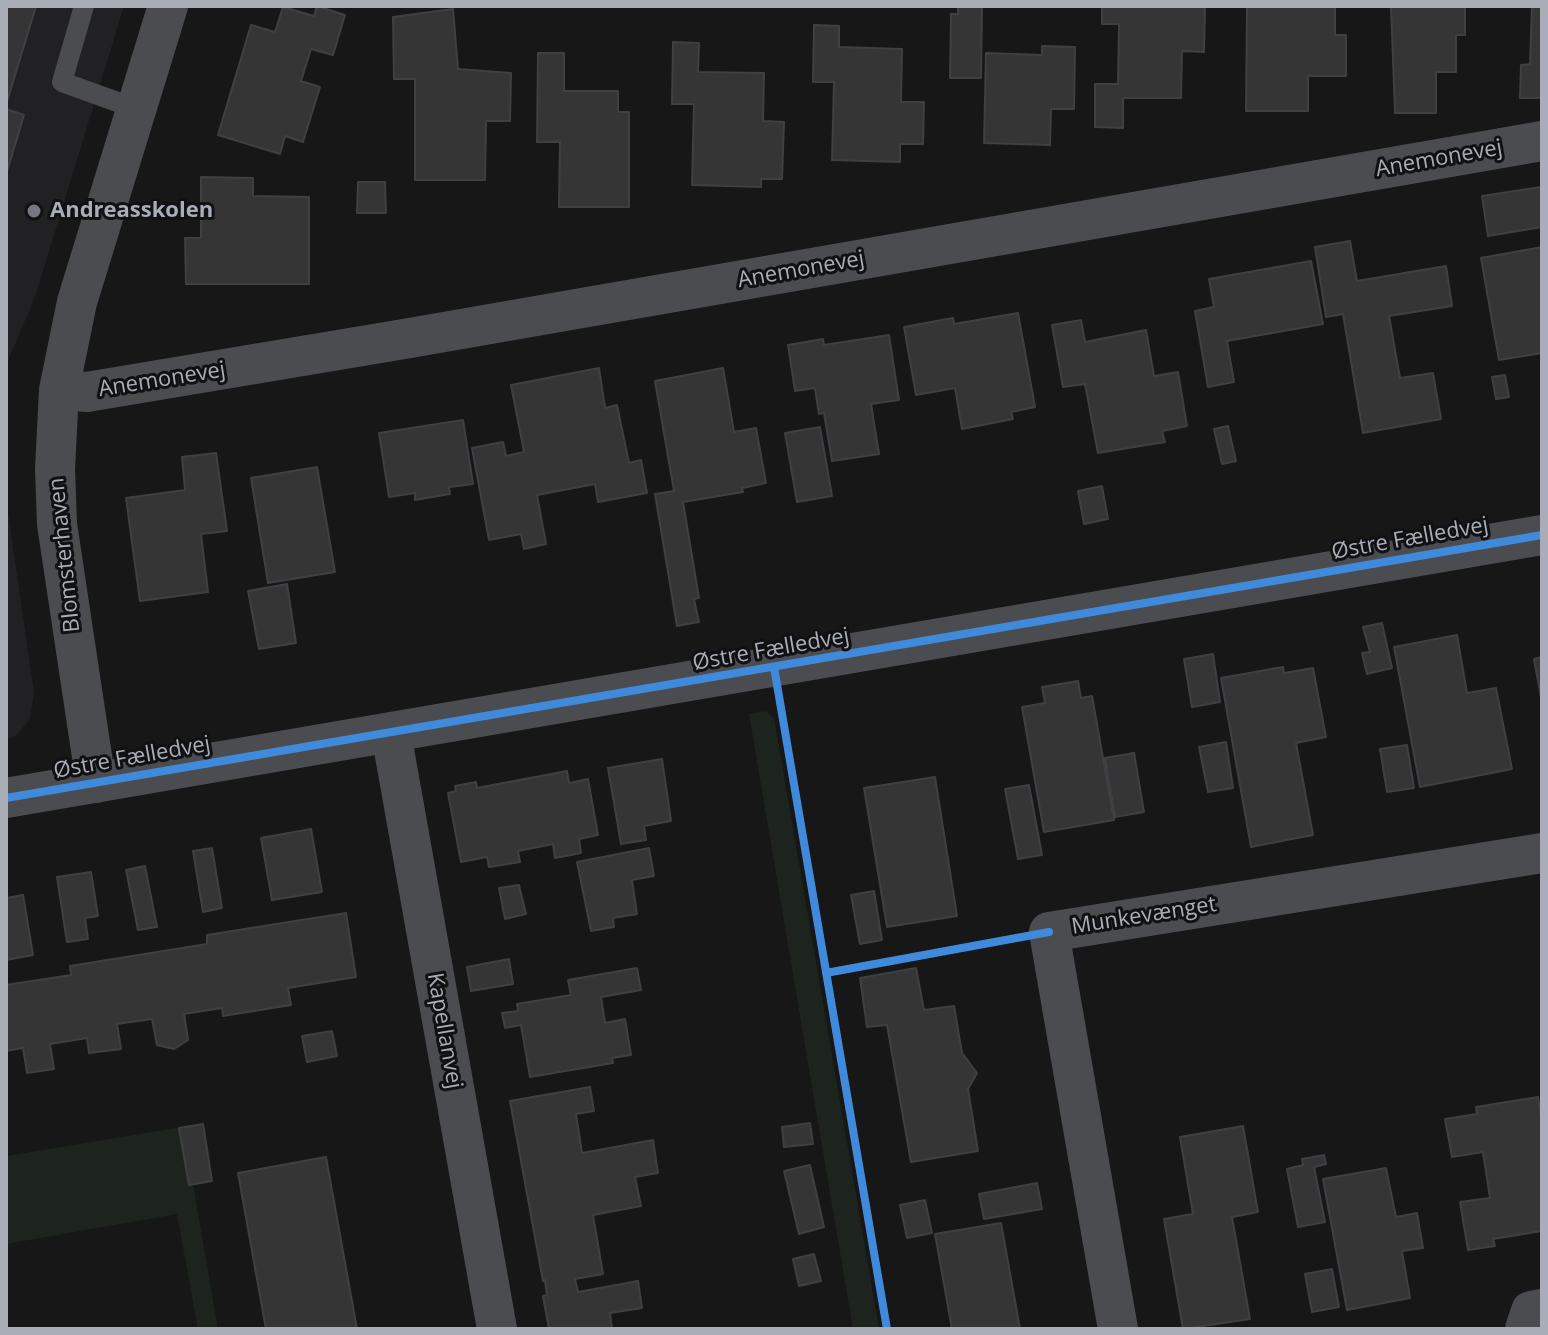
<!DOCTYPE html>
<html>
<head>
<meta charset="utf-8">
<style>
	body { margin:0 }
	#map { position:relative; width:1548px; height:1335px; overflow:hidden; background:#171717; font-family:"Open Sans",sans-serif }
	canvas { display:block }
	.frame { position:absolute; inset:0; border:8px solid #a8adb8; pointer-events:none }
</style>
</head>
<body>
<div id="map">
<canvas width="1548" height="1335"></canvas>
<div class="frame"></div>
</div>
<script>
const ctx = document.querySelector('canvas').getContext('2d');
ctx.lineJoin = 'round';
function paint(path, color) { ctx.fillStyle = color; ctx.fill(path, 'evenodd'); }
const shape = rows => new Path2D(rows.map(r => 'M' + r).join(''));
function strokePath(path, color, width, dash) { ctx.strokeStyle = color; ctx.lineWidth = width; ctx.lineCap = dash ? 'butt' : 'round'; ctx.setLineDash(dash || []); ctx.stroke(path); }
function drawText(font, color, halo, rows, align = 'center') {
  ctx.font = font + ' "Open Sans",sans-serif'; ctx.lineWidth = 6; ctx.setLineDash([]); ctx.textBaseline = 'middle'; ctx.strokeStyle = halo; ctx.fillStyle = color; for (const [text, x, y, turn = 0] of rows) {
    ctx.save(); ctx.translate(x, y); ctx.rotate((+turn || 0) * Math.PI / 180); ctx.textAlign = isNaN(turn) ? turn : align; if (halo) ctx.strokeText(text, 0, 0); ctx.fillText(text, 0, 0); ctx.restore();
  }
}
const built = shape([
	[6,6,124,6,35,297,7,363,6,378],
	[6,499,34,692,30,719,15,737,6,739]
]);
const green = shape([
	[766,711,774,718,879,1329,853,1329,749,714],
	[183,1127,218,1329,198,1329,177,1214,6,1244,6,1156]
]);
const building = shape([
	[6,6,36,6,6,105,6,6],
	[317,6,345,15,333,55,311,49,301,81,320,87,303,142,285,136,280,154,218,135,251,25,275,32,283,7,314,16,317,6],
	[958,6,982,6,981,78,950,78,951,14,958,14,958,6],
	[1102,6,1205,6,1204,52,1182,51,1181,98,1123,98,1123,128,1095,127,1095,84,1118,84,1119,24,1102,24,1102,6],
	[1247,6,1335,6,1335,35,1346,35,1346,76,1308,76,1308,111,1246,111,1247,6],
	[1391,6,1465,6,1465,35,1456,35,1456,72,1436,72,1436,113,1395,113,1391,6],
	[1532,6,1542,6,1542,98,1520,98,1521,65,1530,64,1532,6],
	[453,9,458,69,511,73,510,121,486,121,485,180,415,180,415,79,394,79,393,17,453,9],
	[814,25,839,26,839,47,902,49,901,102,924,102,923,144,900,144,900,162,832,160,834,82,813,82,814,25],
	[673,42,699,43,698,72,764,73,763,121,784,122,782,179,761,179,761,187,692,185,694,104,672,104,673,42],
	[1042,46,1075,47,1074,109,1051,109,1050,145,984,143,986,53,1042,55,1042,46],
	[538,53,564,53,564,91,618,91,618,112,629,112,629,207,559,207,560,142,537,142,538,53],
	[6,109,24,115,6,175,6,109],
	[201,177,253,178,253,196,309,197,309,284,186,284,185,238,201,238,201,177],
	[358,182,385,182,386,213,357,213,358,182],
	[1541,187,1542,227,1488,236,1482,196,1541,187],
	[1350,241,1357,281,1446,266,1452,306,1389,316,1400,378,1433,373,1441,419,1363,433,1343,314,1326,317,1315,247,1350,241],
	[1542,247,1542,353,1499,360,1481,258,1542,247],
	[1311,261,1323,324,1227,341,1234,382,1208,387,1195,311,1214,307,1209,279,1311,261],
	[1018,313,1035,407,1011,412,1013,419,962,429,955,388,916,395,904,327,953,318,954,324,1018,313],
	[1081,320,1085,342,1146,330,1154,376,1178,372,1187,426,1162,431,1165,442,1098,453,1085,384,1063,387,1052,325,1081,320],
	[889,335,899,400,871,404,879,454,832,461,824,413,819,414,815,388,795,391,788,345,823,339,824,345,889,335],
	[599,368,605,408,617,405,629,463,641,460,647,493,598,502,595,484,537,495,546,544,524,549,521,534,489,540,472,448,503,442,506,456,524,452,511,385,599,368],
	[723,368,734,432,756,428,766,483,742,488,743,492,683,502,699,598,694,599,699,622,677,626,655,494,674,491,655,381,723,368],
	[1505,375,1509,397,1496,399,1492,377,1505,375],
	[463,420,473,484,449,487,450,494,415,500,415,493,389,497,379,433,463,420],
	[1228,426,1236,461,1222,464,1214,429,1228,426],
	[820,427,832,496,797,502,785,433,820,427],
	[216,453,227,531,201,534,208,592,140,601,126,498,185,490,182,457,216,453],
	[317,467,335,572,268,583,251,478,317,467],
	[1102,486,1108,519,1084,524,1078,491,1102,486],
	[287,584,296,643,259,649,248,591,287,584],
	[1382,623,1392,668,1367,674,1362,653,1370,652,1363,627,1382,623],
	[1457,635,1467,693,1496,688,1512,769,1420,787,1394,647,1457,635],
	[1213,654,1220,702,1192,707,1184,659,1213,654],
	[1542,657,1542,697,1541,697,1534,659,1542,657],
	[1283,667,1284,673,1313,668,1326,737,1296,743,1313,835,1251,847,1221,678,1283,667],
	[1078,681,1081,698,1092,696,1114,820,1044,832,1022,707,1045,703,1042,687,1078,681],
	[1226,742,1233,788,1208,792,1199,747,1226,742],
	[1407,745,1414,788,1387,792,1380,749,1407,745],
	[1134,753,1144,812,1115,817,1105,758,1134,753],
	[662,759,671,821,644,826,646,840,621,844,608,768,662,759],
	[567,771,569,783,588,779,598,835,579,839,581,853,555,858,553,844,518,851,520,862,489,867,487,857,461,862,448,793,456,791,455,786,476,782,477,788,567,771],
	[935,777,957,916,887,927,864,788,935,777],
	[1029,785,1042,855,1018,859,1005,789,1029,785],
	[311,829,322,892,272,900,261,838,311,829],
	[212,848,222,908,203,912,193,851,212,848],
	[649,848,654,876,632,880,637,914,613,918,614,927,591,931,577,862,649,848],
	[145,866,157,927,138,930,126,870,145,866],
	[91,872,98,916,85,918,88,939,67,942,57,877,91,872],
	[519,885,526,914,505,919,499,888,519,885],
	[874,891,882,940,860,944,851,895,874,891],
	[23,895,33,955,6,960,6,898,23,895],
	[346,913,356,977,288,988,291,1005,223,1016,222,1008,184,1014,188,1040,174,1049,157,1045,152,1019,117,1024,121,1049,89,1053,87,1038,50,1044,54,1069,27,1073,23,1048,6,1051,6,985,71,975,70,966,207,944,207,935,346,913],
	[509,959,513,984,471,991,467,967,509,959],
	[637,968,641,990,601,997,605,1023,625,1019,631,1055,612,1058,613,1063,530,1077,521,1025,505,1028,502,1013,518,1011,517,1004,571,995,568,980,637,968],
	[916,968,924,1010,954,1006,962,1053,977,1073,968,1089,978,1151,911,1162,887,1025,867,1027,860,978,916,968],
	[332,1031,337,1056,307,1062,302,1036,332,1031],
	[590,1087,594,1111,576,1114,582,1153,653,1140,658,1173,635,1177,641,1206,593,1215,603,1274,575,1279,578,1292,638,1281,642,1308,610,1313,612,1329,549,1329,543,1296,547,1295,545,1280,543,1281,510,1101,590,1087],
	[1538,1097,1542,1125,1542,1231,1493,1239,1495,1246,1468,1250,1460,1202,1490,1198,1483,1152,1452,1157,1445,1119,1477,1114,1476,1107,1538,1097],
	[810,1123,813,1144,784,1147,782,1127,810,1123],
	[203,1124,212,1181,189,1185,179,1128,203,1124],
	[1243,1126,1258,1212,1232,1217,1250,1319,1183,1329,1164,1219,1193,1214,1180,1137,1243,1126],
	[1324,1155,1326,1164,1314,1167,1325,1222,1298,1227,1287,1169,1303,1165,1302,1159,1324,1155],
	[326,1157,357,1329,266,1329,238,1173,326,1157],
	[810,1165,824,1227,799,1234,784,1171,810,1165],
	[1386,1168,1396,1217,1417,1213,1423,1248,1402,1251,1410,1298,1347,1310,1323,1179,1386,1168],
	[1037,1183,1042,1209,984,1219,979,1194,1037,1183],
	[925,1200,932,1233,907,1238,900,1205,925,1200],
	[1001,1223,1020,1329,952,1329,935,1234,1001,1223],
	[814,1254,821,1281,799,1286,793,1259,814,1254],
	[1332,1269,1339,1307,1312,1312,1305,1274,1332,1269]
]);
const service = shape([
	[84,6,62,82,137,109]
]);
const minor = shape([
	[59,390,87,392,404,339,1542,141],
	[391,733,497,1329],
	[96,783,57,524,55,469,59,390,77,302,168,6],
	[6,798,1542,535],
	[1118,1329,1049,932,1542,853],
	[1525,1329,1531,1311,1542,1309]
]);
const cycleway = shape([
	[774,667,887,1329],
	[6,798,1542,535],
	[826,973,1049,932]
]);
const markers = [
	[34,211,8,"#757880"]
];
const streetNames = [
	["Anemonevej",1439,159,-10],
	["Anemonevej",801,270,-10],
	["Anemonevej",162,380,-9],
	["Østre Fælledvej",1410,539,-10],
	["Blomsterhaven",65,555,-96],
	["Østre Fælledvej",771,650,-10],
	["Østre Fælledvej",132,758,-10],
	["Munkevænget",1144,916,-9],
	["Kapellanvej",444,1031,80]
];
const poiNames = [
	["Andreasskolen",50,211]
];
paint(built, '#212123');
paint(green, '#1d241e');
paint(building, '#353536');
strokePath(building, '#3f4043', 2);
strokePath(service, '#4b4c50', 20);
strokePath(minor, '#4b4c50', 40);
strokePath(cycleway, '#408adc', 8);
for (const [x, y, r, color] of markers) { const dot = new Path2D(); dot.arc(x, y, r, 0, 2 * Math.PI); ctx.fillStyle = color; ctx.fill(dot); strokePath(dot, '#111113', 3); }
drawText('22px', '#a8adb8', '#111113', streetNames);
drawText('bold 22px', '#a8adb8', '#111113', poiNames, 'left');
</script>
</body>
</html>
